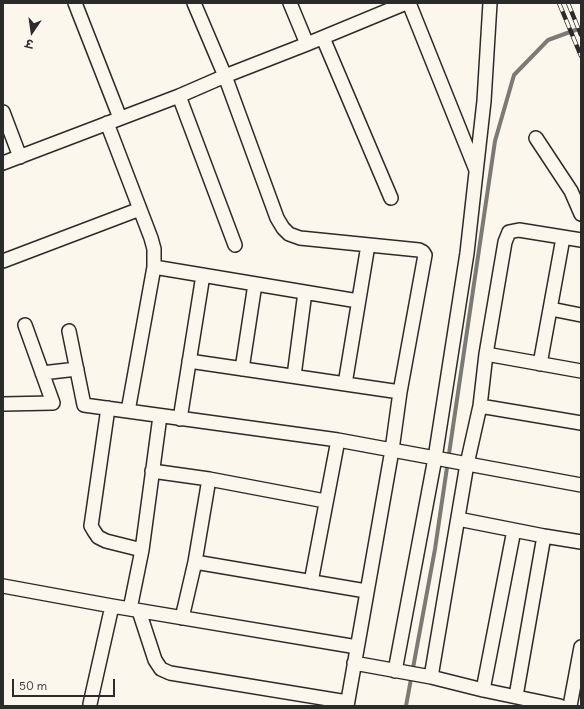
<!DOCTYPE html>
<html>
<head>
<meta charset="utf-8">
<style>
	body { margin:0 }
	#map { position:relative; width:584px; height:709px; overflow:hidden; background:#fbf7ec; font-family:Delius,"Playpen Sans Deva",sans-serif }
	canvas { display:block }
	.frame { position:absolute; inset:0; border:4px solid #2b2b2b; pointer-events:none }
	.north { position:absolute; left:12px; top:12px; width:40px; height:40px; -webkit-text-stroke:3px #fbf7ec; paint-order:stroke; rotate:193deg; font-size:11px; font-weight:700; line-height:16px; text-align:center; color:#2b2b2b }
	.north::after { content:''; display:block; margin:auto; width:14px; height:18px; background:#2b2b2b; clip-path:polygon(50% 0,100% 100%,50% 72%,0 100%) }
	.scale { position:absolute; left:12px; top:679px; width:103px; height:18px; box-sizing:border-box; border:2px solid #2b2b2b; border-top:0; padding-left:5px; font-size:12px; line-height:14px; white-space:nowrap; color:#2b2b2b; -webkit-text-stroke:3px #fbf7ec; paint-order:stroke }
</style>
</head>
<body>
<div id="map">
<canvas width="584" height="709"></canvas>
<div class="frame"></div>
<div class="north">उ</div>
<div class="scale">50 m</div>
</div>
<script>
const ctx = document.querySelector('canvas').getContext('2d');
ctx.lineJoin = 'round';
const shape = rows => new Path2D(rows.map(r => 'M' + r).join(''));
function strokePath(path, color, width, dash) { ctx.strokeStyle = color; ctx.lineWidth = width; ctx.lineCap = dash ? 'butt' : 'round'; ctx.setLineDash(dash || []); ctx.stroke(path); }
const stream = shape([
	[406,706,435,549,495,141,514,75,548,40,581,28]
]);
const minor = shape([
	[75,3,120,118],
	[194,3,225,76,277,218,283,228,289,234,300,238,419,250,423,252,425,255,400,392,392,450,347,706],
	[290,3,307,44],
	[409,3,476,170],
	[323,38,391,198],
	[179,96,235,245],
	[3,112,20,157],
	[107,123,151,238,154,249,154,267,128,411],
	[536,138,571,191,581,214],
	[3,163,179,96,225,76,307,44,406,3],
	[3,261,140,209],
	[154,267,358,301],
	[551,309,581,315],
	[69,331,84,405,338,440,581,485],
	[486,354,581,371],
	[189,361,400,392],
	[540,364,563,238],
	[242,369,255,284],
	[42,373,77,369],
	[294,376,305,292],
	[345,384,368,245],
	[3,404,53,403,25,325],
	[480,406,581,423],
	[108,408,91,526,94,531,98,537,106,541,142,550],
	[180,419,203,275],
	[152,471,209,479,325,501],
	[458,519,544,536,581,542],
	[195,562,366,591],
	[311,582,338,440],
	[3,586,112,606,357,647],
	[130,609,142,550,160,416],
	[139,611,155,660,161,669,170,673,347,702],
	[182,618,195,562,209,479],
	[354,663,431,677],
	[395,671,435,458,467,253,484,101,490,3],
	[483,690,514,530],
	[516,696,544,536],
	[90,704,112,606],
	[560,706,483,690,431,677,467,464,480,406,486,354,505,242,509,232,519,230,581,240],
	[570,706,581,647]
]);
const rail = shape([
	[559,3,581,56],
	[568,3,581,35]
]);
strokePath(stream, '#7b7a75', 4);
strokePath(minor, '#2b2b2b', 16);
strokePath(minor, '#fbf7ec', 13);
strokePath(rail, '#2b2b2b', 4.5);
strokePath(rail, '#fbf7ec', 3, [9]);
</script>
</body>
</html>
